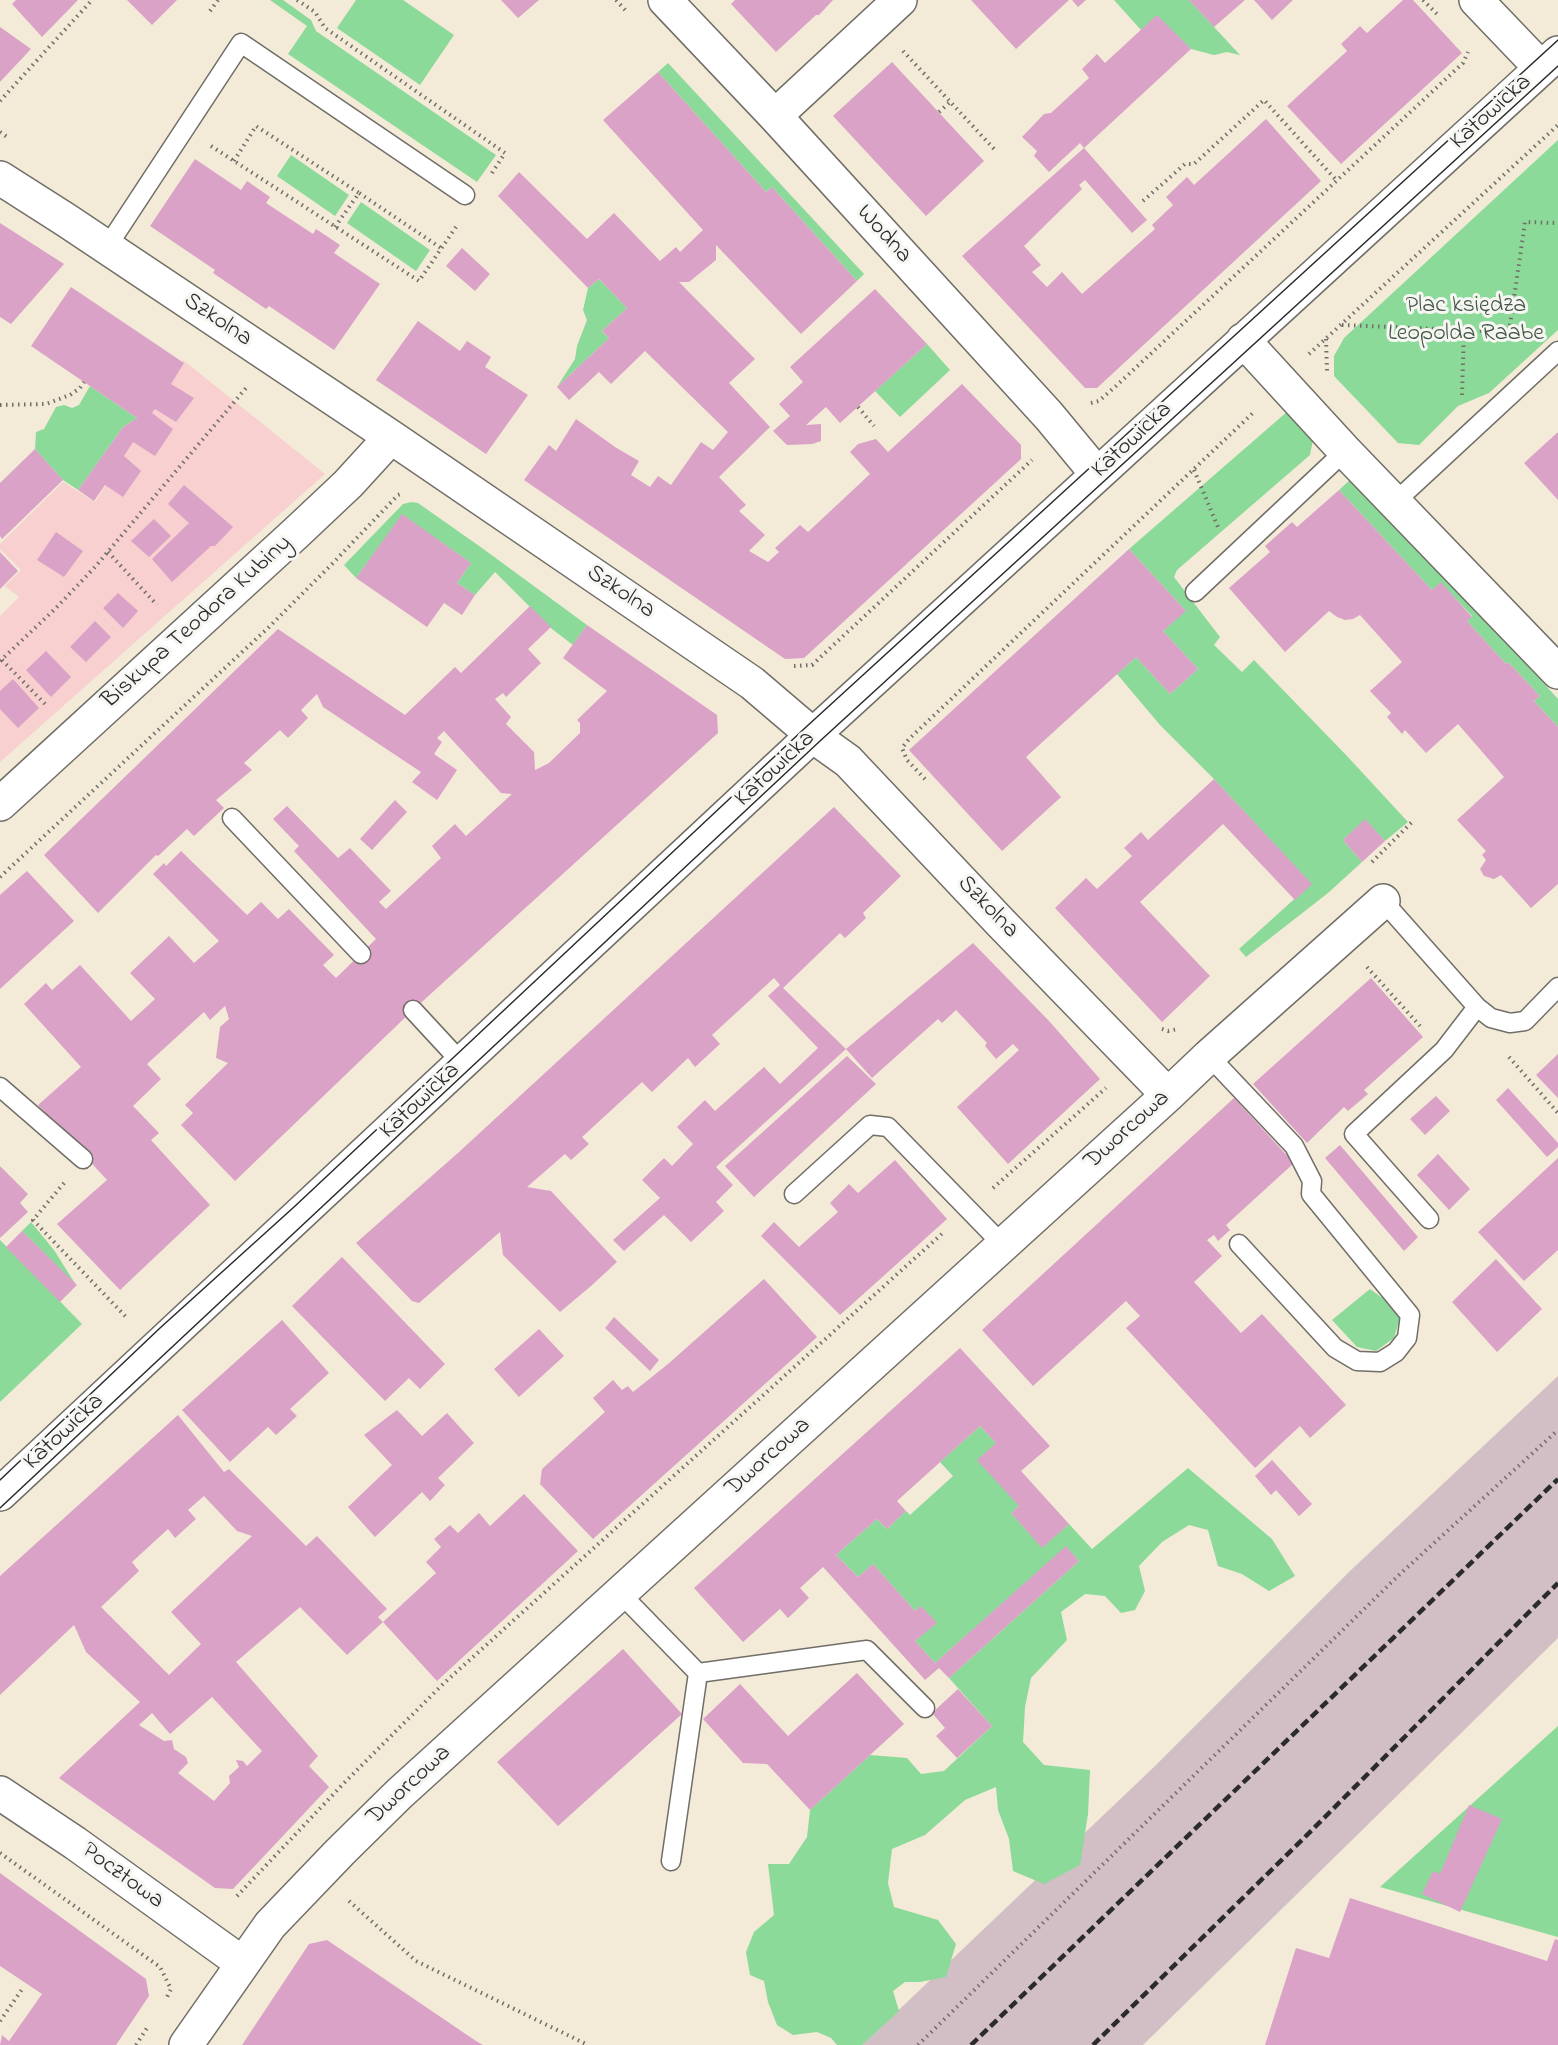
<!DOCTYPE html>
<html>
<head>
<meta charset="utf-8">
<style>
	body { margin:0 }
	canvas { display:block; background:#f3ead8 }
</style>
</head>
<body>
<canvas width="1558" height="2045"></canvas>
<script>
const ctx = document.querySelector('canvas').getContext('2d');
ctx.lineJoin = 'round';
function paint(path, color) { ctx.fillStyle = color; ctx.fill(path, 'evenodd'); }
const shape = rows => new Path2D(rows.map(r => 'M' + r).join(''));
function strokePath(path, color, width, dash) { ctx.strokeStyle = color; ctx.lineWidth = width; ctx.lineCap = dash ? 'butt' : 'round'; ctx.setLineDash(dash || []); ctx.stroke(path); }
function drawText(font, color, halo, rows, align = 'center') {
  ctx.font = font + ' "Indie Flower",sans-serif'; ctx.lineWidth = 6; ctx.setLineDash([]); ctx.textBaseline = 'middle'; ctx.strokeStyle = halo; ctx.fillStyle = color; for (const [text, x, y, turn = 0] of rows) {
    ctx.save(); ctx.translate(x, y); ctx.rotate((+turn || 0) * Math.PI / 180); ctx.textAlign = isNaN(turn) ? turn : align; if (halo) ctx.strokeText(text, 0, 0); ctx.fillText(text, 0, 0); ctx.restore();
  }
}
const built = shape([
	[183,360,325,474,0,762,0,616,19,597,5,586,21,570,0,549,0,544,63,482,95,502]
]);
const industrial = shape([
	[1558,1376,1558,1638,1143,2045,862,2045,1154,1767,1351,1570]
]);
const green = shape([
	[270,0,283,0,311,20,316,31,496,155,477,182,288,54,307,26],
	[356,0,403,0,454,35,420,85,337,28],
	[1114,0,1189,0,1240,55,1227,52,1214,55,1191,49,1157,16,1141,30],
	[668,63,864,274,857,281,772,187,766,192,658,72],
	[1558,140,1558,330,1489,393,1458,406,1419,445,1398,443,1334,376,1334,356,1344,338],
	[291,155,349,195,335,216,277,176],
	[361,202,430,250,416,271,347,223],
	[599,279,627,308,602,331,609,338,557,387,575,359,577,346,587,320,583,310,588,288],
	[927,344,950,370,900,417,875,391],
	[90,386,137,418,123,427,78,490,63,480,35,449,36,432,44,429,56,407,64,405,72,408,79,405],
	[1288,411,1313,440,1310,455,1177,570,1174,577,1220,637,1214,645,1242,672,1254,660,1347,756,1408,822,1385,841,1365,820,1343,840,1362,862,1328,893,1246,957,1239,949,1311,884,1214,779,1160,725,1117,674,1136,657,1170,694,1198,669,1163,631,1185,610,1129,549],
	[1353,477,1460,591,1558,699,1558,727,1534,701,1540,696,1508,662,1506,664,1467,621,1472,616,1441,583,1432,590,1339,490],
	[411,502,418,503,482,548,587,625,573,645,552,629,495,572,475,595,457,583,471,563,402,515,356,578,344,565,403,504],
	[31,1222,54,1250,76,1285,22,1231],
	[0,1240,82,1324,0,1402],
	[1370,1289,1388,1302,1400,1318,1394,1338,1376,1351,1357,1347,1332,1320],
	[980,1426,996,1443,1019,1506,1011,1513,1042,1547,1069,1524,1092,1549,1188,1468,1272,1539,1295,1576,1269,1591,1242,1574,1218,1566,1208,1530,1189,1525,1162,1542,1139,1566,1145,1591,1135,1610,1121,1613,1105,1596,1085,1594,1061,1612,1067,1640,1031,1678,1025,1707,1023,1742,1044,1765,1090,1770,1088,1814,1080,1865,1044,1884,1013,1871,1009,1839,998,1810,996,1787,965,1800,925,1835,892,1849,888,1883,894,1907,938,1920,956,1944,946,1977,920,1982,905,1982,893,1991,899,2011,862,2045,837,2045,831,2038,817,2032,793,2035,777,2025,768,2002,764,1981,750,1975,746,1952,754,1932,774,1915,768,1864,789,1864,807,1837,810,1810,870,1755,907,1758,921,1774,944,1771,992,1726,949,1678,1079,1561,1066,1547,935,1663,915,1641,936,1623,921,1606,915,1611,873,1564,858,1577,836,1555,877,1519,887,1529,906,1511,910,1515,953,1476,940,1462],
	[1558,1726,1558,1937,1380,1887]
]);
const building = shape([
	[16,0,78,0,42,37,12,4],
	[127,0,177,0,152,25],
	[501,0,539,0,518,18],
	[735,0,833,0,819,15,816,15,776,52,731,4],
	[971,0,1069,0,1016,49],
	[1072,0,1086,0,1078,7],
	[1189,0,1245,0,1214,27],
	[1254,0,1293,0,1272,20],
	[1403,0,1413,0,1462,53,1341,164,1287,106,1347,51,1341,44,1360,26,1367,33],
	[1157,15,1191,49,1084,148,1080,143,1049,172,1034,156,1037,151,1022,137,1044,114,1051,113,1089,78,1082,69,1097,54,1105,63],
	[0,27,31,49,0,82],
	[892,62,984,161,926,216,833,116],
	[658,72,766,192,772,187,857,281,801,334,716,245,716,260,689,282,679,282,755,359,729,383,770,427,719,477,746,505,739,511,765,535,749,551,768,562,779,552,775,548,800,525,808,532,870,474,850,452,858,444,876,439,888,452,962,384,1021,445,1021,459,804,658,785,659,524,480,549,445,556,451,576,419,615,447,639,461,631,475,650,487,658,476,671,485,701,442,713,450,728,432,645,351,611,384,599,372,569,400,557,387,609,338,602,331,627,308,599,279,588,288,498,196,519,172,587,239,614,213,660,261,676,247,680,252,703,230,603,120],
	[1266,119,1321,181,1097,388,1085,388,962,256,1084,148,1147,220,1132,233,1085,180,1079,185,1082,189,1024,246,1041,265,1032,272,1047,287,1062,272,1082,294,1155,229,1152,225,1173,205,1166,197,1187,177,1194,185],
	[195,159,241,190,247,181,270,197,266,203,313,234,316,229,340,245,334,253,380,284,334,350,269,306,266,309,213,273,215,270,150,226],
	[0,223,64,264,11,324,0,317],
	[462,248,490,274,475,291,446,266],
	[71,287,184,363,171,384,194,398,176,422,155,409,152,413,173,429,155,456,133,442,124,456,141,471,123,497,105,485,94,501,78,490,123,427,137,418,31,346],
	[875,289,927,344,840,423,826,407,806,425,821,424,821,441,812,444,787,445,773,431,790,416,779,404,803,382,790,367],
	[418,321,460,351,467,341,491,357,485,367,528,395,486,454,376,380],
	[1558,432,1558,500,1524,463],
	[35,449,63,480,2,539,0,536,0,483],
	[184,485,233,527,215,546,211,546,172,582,152,559,189,523,168,504],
	[1339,490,1432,590,1441,582,1472,617,1467,621,1506,664,1508,662,1540,696,1534,701,1558,727,1558,884,1531,908,1501,875,1494,879,1484,876,1480,869,1486,860,1482,855,1486,851,1457,820,1504,777,1458,724,1426,753,1405,730,1402,734,1387,717,1391,713,1370,691,1402,662,1360,615,1353,619,1345,620,1337,617,1329,611,1285,652,1229,588,1270,552,1265,546,1292,522,1297,527],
	[402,514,471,563,457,583,475,595,462,615,444,603,427,627,356,578],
	[154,519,171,536,149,557,131,541],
	[56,532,83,551,64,577,37,560],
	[1129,549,1186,611,1163,631,1198,669,1170,694,1136,657,1026,757,1061,797,1002,851,909,750],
	[0,552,18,571,0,589],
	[118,593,138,611,123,628,103,608],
	[530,606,551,627,528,649,541,663,506,697,503,693,495,699,511,717,506,724,534,752,535,770,549,763,580,733,580,723,577,720,607,691,563,658,587,625,717,715,718,733,413,1010,235,1181,181,1125,193,1113,185,1105,228,1063,216,1058,220,1027,229,1019,225,1006,210,1020,204,1012,147,1064,161,1079,133,1106,159,1133,151,1140,210,1205,120,1290,57,1224,107,1180,38,1105,81,1067,24,1004,46,983,52,990,80,965,131,1021,155,999,130,973,169,936,194,963,219,941,153,874,164,863,166,866,181,851,247,915,261,902,278,919,289,909,334,955,323,965,336,978,376,939,294,851,299,846,273,819,287,806,338,858,350,848,391,891,379,902,386,909,441,858,432,846,455,824,466,836,512,794,501,793,444,731,437,738,442,742,434,754,457,770,437,800,412,782,421,772,323,707,317,694,301,710,308,718,288,738,280,730,244,763,252,770,216,800,224,808,194,836,187,829,158,856,156,855,98,913,44,855,278,629,405,715,455,667,461,673],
	[95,621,111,637,86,662,70,647],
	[46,651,71,677,51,697,26,670],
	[13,679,39,708,18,728,0,709,0,691],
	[1214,779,1312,884,1295,900,1223,824,1140,902,1210,976,1162,1022,1055,908,1086,878,1097,889,1132,856,1124,848,1141,832,1148,840],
	[395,800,407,812,372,850,360,839],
	[834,807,901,876,863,913,866,918,845,938,840,933,783,988,846,1049,973,943,1050,1022,1100,1079,1008,1164,957,1107,1019,1050,1013,1044,996,1059,985,1046,987,1043,956,1010,942,1023,938,1019,872,1078,846,1049,716,1167,733,1185,716,1202,724,1211,691,1242,664,1215,624,1251,613,1240,660,1198,642,1180,664,1158,672,1166,693,1144,677,1127,705,1100,715,1111,764,1067,780,1084,818,1048,768,996,780,985,774,978,712,1035,720,1044,695,1067,688,1058,652,1092,642,1082,582,1137,589,1144,571,1160,565,1154,527,1187,551,1191,617,1262,591,1286,560,1312,503,1255,500,1232,419,1303,412,1301,356,1243,459,1152],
	[1365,819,1385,841,1362,862,1343,840],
	[27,871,74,921,0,989,0,895],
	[1371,978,1423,1037,1364,1090,1368,1094,1348,1111,1344,1107,1307,1143,1253,1084],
	[1558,1054,1558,1098,1536,1075],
	[847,1056,876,1084,754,1197,725,1166],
	[1508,1088,1558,1143,1558,1147,1547,1157,1496,1100],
	[1436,1096,1450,1111,1425,1135,1410,1119],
	[1234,1098,1294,1163,1226,1225,1230,1230,1218,1241,1214,1235,1207,1240,1222,1256,1194,1282,1241,1333,1262,1314,1346,1405,1310,1438,1300,1426,1255,1468,1126,1328,1140,1316,1126,1301,1033,1386,982,1330],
	[1340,1145,1418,1237,1404,1251,1325,1158],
	[1438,1154,1470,1189,1449,1210,1417,1175],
	[1558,1158,1558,1250,1524,1281,1478,1232],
	[895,1160,947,1219,840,1315,761,1236,774,1222,799,1247,838,1212,830,1203,849,1184,858,1193],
	[0,1166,28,1194,20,1203,28,1212,0,1238],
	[22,1231,77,1285,60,1302,6,1247],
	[342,1257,445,1364,420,1389,409,1378,385,1401,292,1306],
	[1496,1259,1542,1309,1497,1352,1452,1302],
	[764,1279,817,1337,593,1539,540,1484,542,1469,605,1412,593,1398,613,1380,622,1390,628,1386,633,1392,668,1364],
	[614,1317,659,1360,650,1371,605,1328],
	[282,1320,329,1373,290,1409,297,1416,276,1435,268,1427,230,1462,182,1410],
	[539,1329,564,1356,519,1397,494,1369],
	[960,1348,1050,1446,1021,1471,1069,1524,1042,1548,1011,1513,1019,1506,977,1460,996,1443,980,1426,897,1501,906,1511,887,1529,877,1519,836,1555,858,1577,873,1564,915,1611,921,1606,937,1623,915,1641,935,1663,1066,1546,1079,1561,949,1678,939,1668,925,1680,823,1567,800,1588,809,1598,788,1618,780,1609,743,1642,694,1588],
	[397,1410,422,1436,447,1413,474,1443,438,1478,445,1485,430,1501,422,1492,375,1537,348,1507,392,1465,364,1435],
	[178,1415,224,1472,229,1469,306,1546,317,1536,387,1609,378,1617,383,1622,436,1573,426,1562,441,1547,434,1539,450,1525,458,1533,479,1513,490,1526,524,1494,578,1551,437,1681,383,1622,347,1655,300,1607,236,1662,318,1756,309,1766,329,1787,233,1889,215,1888,59,1778,140,1702,86,1652,74,1625,0,1695,0,1576],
	[204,1496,237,1531,252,1536,171,1612,201,1644,169,1675,101,1607,139,1571,132,1562,168,1529,175,1538,196,1519,188,1510],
	[212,1697,262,1751,247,1766,243,1761,236,1760,239,1767,229,1776,230,1783,214,1801,178,1773,188,1763,186,1757,174,1749,172,1740,164,1741,139,1725,152,1713,170,1734],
	[1272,1460,1312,1504,1299,1516,1276,1490,1271,1495,1255,1476],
	[623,1649,682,1714,558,1826,497,1762],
	[857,1673,904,1724,810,1810,767,1764,743,1763,703,1719,740,1684,788,1736],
	[958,1689,992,1726,957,1758,936,1736,945,1728,932,1713],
	[1469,1805,1502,1819,1460,1912,1422,1894,1433,1871,1440,1874],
	[0,1873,146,1979,149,1996,116,2045,0,2045,2,2035,9,2041,42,1994,0,1966],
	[1350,1898,1547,1961,1555,1939,1558,1940,1558,2045,1265,2045,1296,1948,1329,1958],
	[327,1940,476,2041,483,2045,242,2045,309,1944]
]);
const path = shape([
	[297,0,315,12,325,28,505,153,490,176],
	[616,0,626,11],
	[1423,0,1437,14],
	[210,11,218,0],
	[903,51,995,150],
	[0,101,92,0],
	[939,112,950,102],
	[0,132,7,137],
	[211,146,419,281,456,227],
	[234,161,256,126,359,193],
	[1143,201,1185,164,1194,164,1264,100,1336,180],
	[335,227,359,193,441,248],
	[1342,325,1509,332,1525,222,1558,223],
	[1326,339,1327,371],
	[1309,354,1558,125],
	[1462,395,1464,330],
	[1091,403,1099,401,1116,386,1463,63,1468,52],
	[0,405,46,404,70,395,80,388,84,382],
	[858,407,874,426],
	[1194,470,1218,527],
	[108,552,157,605],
	[2,660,48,707],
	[0,661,55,609,95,567,246,388],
	[794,666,812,665,1032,460],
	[925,779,907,760,902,748,909,739,1255,411],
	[1372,862,1414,820],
	[0,877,269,627,332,564,398,495,403,493],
	[1367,967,1420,1026],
	[1162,1029,1168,1031,1178,1029],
	[1509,1057,1558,1113],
	[64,1183,33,1220,128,1319],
	[993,1188,1106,1088],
	[0,1853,160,1967,171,1989,167,1997],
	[237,1896,344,1783,442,1685,945,1231],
	[349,1901,416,1961,588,2045],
	[0,2021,23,1988],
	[136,2045,147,2028],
	[918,2045,1399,1575,1558,1430]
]);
const lane = shape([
	[107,247,241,43,465,195],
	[1395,502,1558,351],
	[1195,592,1345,451],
	[232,818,361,954],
	[1383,901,1477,1007,1491,1018,1510,1023,1525,1021,1558,987],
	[413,1010,462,1063],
	[1209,1056,1294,1146,1312,1181,1311,1194,1410,1315,1407,1338,1396,1352,1380,1362,1357,1361,1335,1348,1239,1244],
	[0,1087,83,1159],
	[794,1194,870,1125,888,1127,1003,1245],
	[1429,1219,1354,1134,1444,1050,1477,1007],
	[620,1593,698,1673,867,1650,925,1708],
	[671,1861,698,1673]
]);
const street = shape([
	[665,0,775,116,1049,416,1097,474],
	[1476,0,1541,68],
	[775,116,900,0],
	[0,178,66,220,391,437,752,683,820,741,848,761,1001,923,1168,1095],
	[1243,340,1345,451,1558,672],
	[0,804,296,533,348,484,391,437],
	[0,1494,813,735,1558,53],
	[0,1793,75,1843,242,1963],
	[186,2045,270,1925,340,1852,399,1794,1168,1095,1209,1056,1383,901]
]);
const tram = shape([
	[0,1480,160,1328,294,1207,805,728,1558,40],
	[0,1508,820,741,1558,66]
]);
const rail = shape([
	[971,2045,1558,1479],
	[1093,2045,1304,1838,1558,1583]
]);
const streetNames = [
	["Katowicka",1492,113,-42],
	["Wodna",883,235,48],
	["Szkolna",217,321,34],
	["Katowicka",1133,441,-43],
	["Szkolna",620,593,34],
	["Biskupa Teodora Kubiny",198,623,-42],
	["Katowicka",776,770,-43],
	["Szkolna",987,908,46],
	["Katowicka",421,1102,-43],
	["Dworcowa",1128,1131,-42],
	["Katowicka",65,1433,-43],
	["Dworcowa",769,1458,-42],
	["Dworcowa",410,1786,-43],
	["Pocztowa",122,1877,36]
];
const parkNames = [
	["Plac księdza",1466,307],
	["Leopolda Raabe",1466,335]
];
paint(built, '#f7d0cf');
paint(industrial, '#d2bec5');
paint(green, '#8cda99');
paint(building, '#daa2c7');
strokePath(lane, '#716e68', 21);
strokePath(street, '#716e68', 36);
strokePath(path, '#716e68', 4, [1.5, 4.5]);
strokePath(lane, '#fff', 18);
strokePath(street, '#fff', 33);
strokePath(tram, '#2b2b2b', 1.5);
strokePath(rail, '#2b2b2b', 4.5, [9, 4.5]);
drawText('24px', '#2b2b2b', '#f6f6f2', streetNames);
drawText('24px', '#435746', '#f6f6f2', parkNames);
</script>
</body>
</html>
